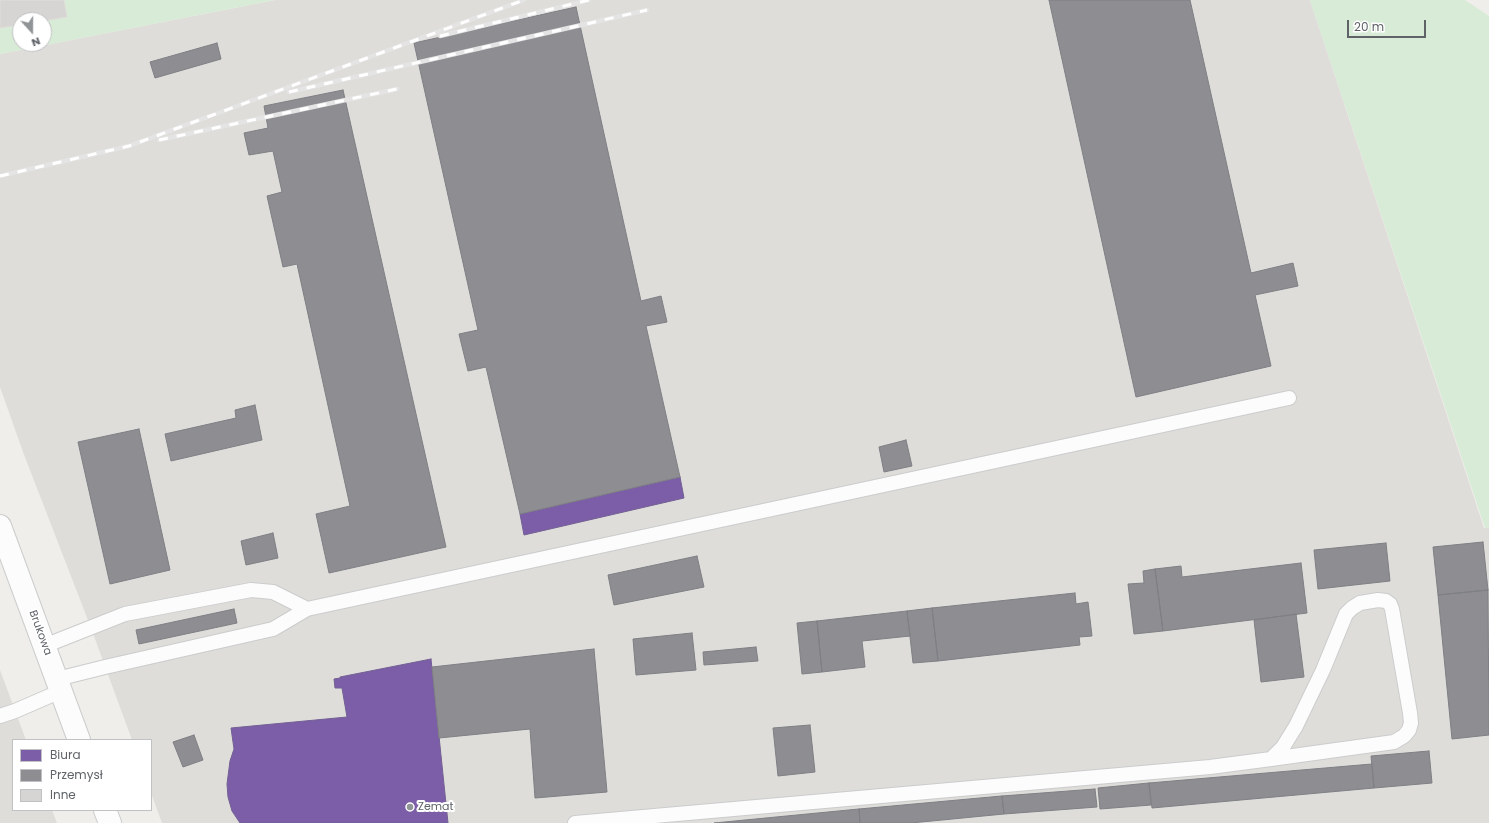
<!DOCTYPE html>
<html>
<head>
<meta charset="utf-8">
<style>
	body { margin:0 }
	#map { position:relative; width:1489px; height:823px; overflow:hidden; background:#efeeea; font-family:Poppins,sans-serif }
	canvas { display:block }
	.legend { position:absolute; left:12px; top:739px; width:140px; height:72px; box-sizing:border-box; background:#fff; border:1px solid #bfc1c3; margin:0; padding:5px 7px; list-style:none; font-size:12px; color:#5f6368 }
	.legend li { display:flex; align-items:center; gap:8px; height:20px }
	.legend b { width:20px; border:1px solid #bfc1c3 }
	.north { position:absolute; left:12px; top:12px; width:40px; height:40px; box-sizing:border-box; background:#fff; border:1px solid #bfc1c3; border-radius:50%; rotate:159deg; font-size:11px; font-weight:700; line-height:16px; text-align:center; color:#5f6368 }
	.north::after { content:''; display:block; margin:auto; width:14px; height:18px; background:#919496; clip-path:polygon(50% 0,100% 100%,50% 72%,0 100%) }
	.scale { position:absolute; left:1347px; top:20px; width:79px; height:18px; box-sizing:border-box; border:2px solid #5f6368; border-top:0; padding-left:5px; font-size:12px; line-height:14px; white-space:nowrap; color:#5f6368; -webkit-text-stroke:3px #fff; paint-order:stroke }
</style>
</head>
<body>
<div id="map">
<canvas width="1489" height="823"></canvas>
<ul class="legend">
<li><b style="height:11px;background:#7b5ea7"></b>Biura</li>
<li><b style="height:11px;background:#8d8d92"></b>Przemysł</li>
<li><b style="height:11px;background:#d6d5d3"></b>Inne</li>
</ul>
<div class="north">N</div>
<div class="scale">20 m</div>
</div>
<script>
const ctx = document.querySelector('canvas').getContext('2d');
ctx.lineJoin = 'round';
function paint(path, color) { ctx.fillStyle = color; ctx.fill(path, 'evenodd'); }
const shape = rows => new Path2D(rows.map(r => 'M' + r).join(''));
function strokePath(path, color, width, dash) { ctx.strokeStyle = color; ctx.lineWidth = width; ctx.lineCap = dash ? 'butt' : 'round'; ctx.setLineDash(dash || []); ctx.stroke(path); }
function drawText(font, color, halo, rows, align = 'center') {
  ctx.font = font + ' Poppins,sans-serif'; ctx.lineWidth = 4; ctx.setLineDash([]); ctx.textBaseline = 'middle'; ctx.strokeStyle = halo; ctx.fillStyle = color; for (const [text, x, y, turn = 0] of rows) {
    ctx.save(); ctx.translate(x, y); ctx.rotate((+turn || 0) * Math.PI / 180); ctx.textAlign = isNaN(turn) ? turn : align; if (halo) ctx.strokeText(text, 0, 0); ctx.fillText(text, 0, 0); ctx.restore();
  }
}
const industrial = shape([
	[275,0,1310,0,1484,528,1489,527,1489,823,162,823,151,793,151,740,132,740,91,628,23,452,0,387,0,54],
	[0,670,26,740,13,740,13,810,52,810,57,823,0,823]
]);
const green = shape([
	[64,0,275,0,0,54,0,28,20,25,20,44,44,44,44,21,67,17],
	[1310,0,1465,0,1489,16,1489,527,1485,528]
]);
const offices = shape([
	[680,477,684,498,524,535,520,514,680,477],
	[431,659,448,823,240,823,232,811,228,797,227,784,230,761,234,749,231,728,347,717,342,688,335,688,334,679,340,678,340,677,431,659]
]);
const industry = shape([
	[1049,0,1190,0,1251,273,1293,263,1298,286,1255,295,1271,366,1136,397,1049,0],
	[576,7,641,301,661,296,667,322,646,326,680,477,520,514,486,367,468,371,459,334,478,330,414,43,576,7],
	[217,43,221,59,155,78,150,62,217,43],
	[343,90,446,547,329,573,316,514,350,506,297,264,283,267,267,196,282,192,273,151,249,155,244,133,268,128,264,106,343,90],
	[255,405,262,440,171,461,165,434,236,418,235,410,255,405],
	[139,429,170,570,110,584,78,442,139,429],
	[906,440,912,466,884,472,879,447,906,440],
	[273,533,278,558,246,565,241,541,273,533],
	[1483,542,1488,590,1438,595,1433,547,1483,542],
	[1386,543,1390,581,1318,589,1314,550,1386,543],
	[697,556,704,587,614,605,608,575,697,556],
	[1301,563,1307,613,1163,631,1155,569,1181,566,1182,577,1301,563],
	[1155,569,1163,631,1134,634,1128,584,1144,583,1143,571,1155,569],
	[1488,590,1489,735,1452,739,1438,595,1488,590],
	[1075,593,1076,604,1088,602,1092,636,1079,637,1080,645,938,661,932,608,1075,593],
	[932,608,938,661,913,663,907,611,932,608],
	[234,609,237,623,139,644,136,630,234,609],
	[907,611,910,636,862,641,865,667,822,672,817,621,907,611],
	[1296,614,1304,677,1261,682,1254,620,1296,614],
	[817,621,822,672,802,674,797,623,817,621],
	[692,633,696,670,636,675,633,639,692,633],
	[756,647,758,661,704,665,703,652,756,647],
	[594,649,607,792,535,798,530,729,439,738,432,667,594,649],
	[810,725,815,772,778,776,773,728,810,725],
	[194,735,203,760,183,767,173,742,194,735],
	[1429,751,1432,783,1374,788,1371,756,1429,751],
	[1372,764,1374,788,1152,808,1149,783,1372,764],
	[1149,783,1151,805,1100,809,1098,788,1149,783],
	[1095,789,1097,807,1004,814,1002,796,1095,789],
	[1002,796,1004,814,911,823,860,823,859,809,1002,796],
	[859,809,860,823,714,823,859,809]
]);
const building = shape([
	[0,0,64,0,67,17,44,21,20,20,20,25,0,28,0,0]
]);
const service = shape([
	[44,646,125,614,251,590,273,592,307,609],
	[57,679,105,667,273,629,307,609,1289,398],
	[0,716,15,711,61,691],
	[575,823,1210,767,1271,759,1394,742,1404,736,1409,730,1411,723,1410,713,1392,609,1390,604,1386,601,1378,600,1360,603,1352,608,1346,614,1323,670,1296,726,1283,747,1271,759]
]);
const tertiary = shape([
	[0,526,79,740],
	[105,810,110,823]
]);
const rail = shape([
	[440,36,589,0],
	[289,92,647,10],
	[159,140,397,89],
	[0,176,129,146,524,0]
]);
const markers = [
	[410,807,4,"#919496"]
];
const streetNames = [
	["Brukowa",40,633,70]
];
const poiNames = [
	["Zemat",418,807]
];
paint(industrial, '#dfddda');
paint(green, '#d8ebd6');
paint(offices, '#7b5ea7');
strokePath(offices, '#736094', 1);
paint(industry, '#8d8d92');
strokePath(industry, '#7f8085', 1);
paint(building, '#d6d5d3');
strokePath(building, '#deddd9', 1);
strokePath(service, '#cbcccc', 16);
strokePath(tertiary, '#cbcccc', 24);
strokePath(service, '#fdfcfc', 14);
strokePath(tertiary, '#fdfcfc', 22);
strokePath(rail, '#e4e4e4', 4.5);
strokePath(rail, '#fff', 3, [9]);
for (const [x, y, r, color] of markers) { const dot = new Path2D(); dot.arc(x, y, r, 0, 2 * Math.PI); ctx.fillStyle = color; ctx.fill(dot); strokePath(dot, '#fff', 1.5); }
drawText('11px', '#5f6368', '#fff', streetNames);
drawText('11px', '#5f6368', '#fff', poiNames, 'left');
</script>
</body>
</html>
